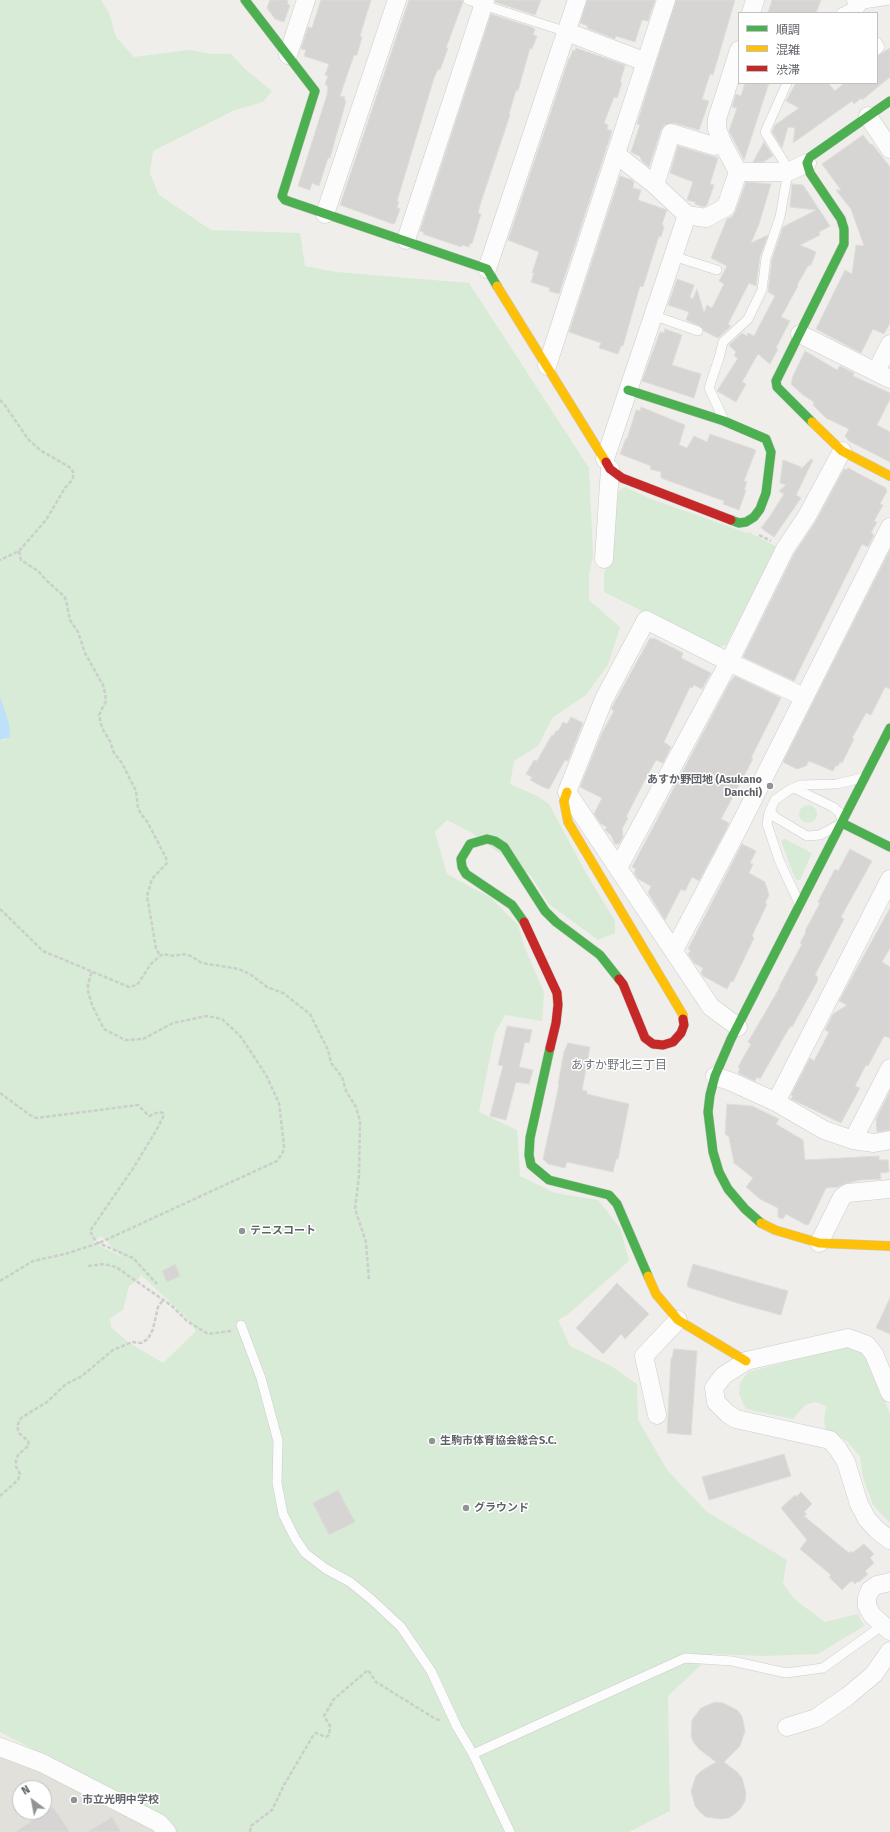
<!DOCTYPE html>
<html>
<head>
<meta charset="utf-8">
<style>
	body { margin:0 }
	#map { position:relative; width:890px; height:1832px; overflow:hidden; background:#efeeea; font-family:"Fira Sans","Noto Sans JP",sans-serif }
	canvas { display:block }
	.legend { position:absolute; left:738px; top:12px; width:140px; height:72px; box-sizing:border-box; background:#fff; border:1px solid #bfc1c3; margin:0; padding:5px 7px; list-style:none; font-size:12px; color:#5f6368 }
	.legend li { display:flex; align-items:center; gap:8px; height:20px }
	.legend b { width:20px; border:1px solid #bfc1c3 }
	.north { position:absolute; left:12px; top:1780px; width:40px; height:40px; box-sizing:border-box; background:#fff; border:1px solid #bfc1c3; border-radius:50%; rotate:328deg; font-size:11px; font-weight:700; line-height:16px; text-align:center; color:#5f6368 }
	.north::after { content:''; display:block; margin:auto; width:14px; height:18px; background:#919496; clip-path:polygon(50% 0,100% 100%,50% 72%,0 100%) }
</style>
</head>
<body>
<div id="map">
<canvas width="890" height="1832"></canvas>
<ul class="legend">
<li><b style="height:5px;background:#4caf50"></b>順調</li>
<li><b style="height:5px;background:#ffc107"></b>混雑</li>
<li><b style="height:5px;background:#c62828"></b>渋滞</li>
</ul>
<div class="north">N</div>
</div>
<script>
const ctx = document.querySelector('canvas').getContext('2d');
ctx.lineJoin = 'round';
function paint(path, color) { ctx.fillStyle = color; ctx.fill(path, 'evenodd'); }
const shape = rows => new Path2D(rows.map(r => 'M' + r).join(''));
function strokePath(path, color, width, dash) { ctx.strokeStyle = color; ctx.lineWidth = width; ctx.lineCap = dash ? 'butt' : 'round'; ctx.setLineDash(dash || []); ctx.stroke(path); }
function drawText(font, color, halo, rows, align = 'center') {
  ctx.font = font + ' "Fira Sans","Noto Sans JP",sans-serif'; ctx.lineWidth = 3; ctx.setLineDash([]); ctx.textBaseline = 'middle'; ctx.strokeStyle = halo; ctx.fillStyle = color; for (const [text, x, y, turn = 0] of rows) {
    ctx.save(); ctx.translate(x, y); ctx.rotate((+turn || 0) * Math.PI / 180); ctx.textAlign = isNaN(turn) ? turn : align; if (halo) ctx.strokeText(text, 0, 0); ctx.fillText(text, 0, 0); ctx.restore();
  }
}
const education = shape([
	[0,1754,40,1766,160,1832,0,1832],
	[20,1788,44,1788,44,1812,20,1812]
]);
const green = shape([
	[0,0,101,0,109,13,116,37,134,57,190,50,212,54,231,54,245,69,272,91,263,102,235,110,153,151,150,173,159,195,211,230,300,233,305,266,336,272,469,283,589,468,593,556,589,574,589,600,620,627,608,665,586,695,552,718,538,746,514,761,510,784,537,796,549,804,586,873,615,921,615,933,598,940,549,904,531,876,472,833,447,820,435,832,447,874,491,898,518,925,525,948,544,992,542,1021,505,1015,495,1033,479,1112,517,1130,520,1176,555,1193,598,1200,620,1228,629,1261,567,1315,558,1320,570,1346,611,1366,637,1384,638,1420,668,1471,707,1512,787,1560,783,1583,794,1599,825,1622,858,1614,864,1626,818,1654,763,1656,713,1654,668,1696,670,1811,629,1832,175,1832,164,1817,0,1732,0,740,5,740,9,723,0,696],
	[101,1236,121,1256,93,1243],
	[141,1275,189,1320,196,1331,163,1363,128,1342,111,1327,110,1318,123,1310,129,1286,138,1280],
	[625,487,651,499,747,533,749,532,777,547,726,645,716,648,604,592,604,574,608,561,613,561,616,493],
	'799 814a9 9 0 1 1 18 0a9 9 0 1 1-18 0Z',
	[785,839,812,853,800,880,797,880,794,876,781,841],
	[845,1347,857,1350,868,1357,890,1414,890,1523,873,1505,863,1477,860,1457,848,1442,826,1430,824,1422,826,1406,816,1402,805,1405,793,1419,746,1409,739,1394,740,1383,748,1372]
]);
const water = shape([
	[0,696,9,723,10,737,0,740]
]);
const building = shape([
	[270,0,288,0,287,4,290,5,284,22,275,19,267,8,270,0],
	[321,0,371,0,360,36,362,37,357,55,354,55,340,96,345,97,344,100,346,101,330,158,328,158,319,186,312,183,310,190,298,186,327,95,328,87,325,84,328,76,325,75,329,64,304,56,306,50,301,49,308,27,312,28,321,0],
	[409,0,462,0,463,2,446,48,448,48,440,70,438,69,434,78,397,201,399,202,397,208,400,209,395,223,393,224,340,205,409,0],
	[495,0,541,0,535,15,495,2,495,0],
	[587,0,655,0,648,21,642,20,635,42,616,36,615,39,587,28,588,26,580,23,587,0],
	[676,0,735,0,713,75,710,74,702,99,709,101,699,130,674,123,664,125,661,130,649,167,641,160,641,158,639,156,631,152,640,125,637,124,676,0],
	[772,0,821,0,816,13,768,13,772,0],
	[491,14,531,27,535,29,533,35,537,36,532,49,530,48,518,91,516,90,509,114,510,115,480,205,478,213,481,214,472,244,470,243,469,247,462,245,461,247,423,234,424,232,420,231,491,14],
	[576,48,625,65,620,83,622,83,617,98,614,97,604,123,608,125,607,129,612,131,559,294,549,291,550,288,531,282,534,273,532,273,539,252,508,240,569,58,570,58,573,50,575,51,576,48],
	[890,48,890,77,862,100,861,98,854,104,852,101,793,143,795,128,788,127,782,148,772,132,775,125,799,108,786,101,796,83,828,83,835,91,844,83,877,83,877,56,890,48],
	[745,83,769,83,744,160,729,131,737,108,732,107,736,94,741,96,745,83],
	[863,135,870,144,873,145,890,167,890,323,884,334,873,329,861,353,816,329,845,270,852,274,856,245,864,246,851,209,836,190,841,190,822,164,863,135],
	[764,142,773,156,763,162,753,162,764,142],
	[678,146,718,158,710,184,714,185,707,205,704,207,695,204,695,202,687,200,693,182,670,173,678,146],
	[620,176,632,180,634,182,633,188,641,190,638,200,667,210,662,224,664,227,661,237,659,236,643,287,640,286,623,346,621,346,618,354,599,348,601,343,569,332,620,176],
	[746,182,771,184,759,224,751,243,768,235,760,257,756,286,749,283,728,324,731,326,718,338,704,331,700,326,686,320,689,312,668,305,677,279,694,285,690,297,693,299,697,289,704,313,707,305,712,308,724,284,719,281,727,266,711,258,727,219,732,217,736,210,746,182],
	[792,184,803,185,830,226,819,232,820,235,800,245,816,252,811,265,808,266,797,285,798,286,781,317,790,321,776,348,778,349,770,364,758,354,742,382,746,384,736,402,717,391,738,358,734,356,736,352,729,345,742,333,747,336,748,333,754,336,775,296,768,292,772,259,783,227,816,210,790,207,792,184],
	[665,329,682,335,672,365,701,374,694,398,642,381,660,332,664,333,665,329],
	[805,351,837,370,840,366,854,373,853,376,890,393,890,399,877,425,890,432,890,462,849,441,845,436,849,429,826,418,813,405,814,402,803,395,791,384,793,376,805,351],
	[641,407,685,425,679,445,687,448,694,436,707,442,710,434,756,450,744,481,747,482,744,490,746,490,739,510,723,504,724,501,661,478,661,472,650,469,651,466,620,454,626,438,627,439,636,410,640,411,641,407],
	[811,459,813,460,796,495,801,498,774,537,761,528,770,516,784,494,779,491,786,485,780,483,783,460,801,467,801,469,811,459],
	[848,468,886,488,886,490,887,491,880,504,883,505,874,521,877,522,871,533,874,535,868,547,862,544,794,681,743,657,794,554,816,521,844,469,847,470,848,468],
	[890,550,890,689,885,687,871,715,866,713,852,738,854,739,842,763,840,762,838,766,836,765,833,771,809,761,806,766,797,769,783,762,890,550],
	[650,638,653,639,654,638,683,653,681,658,711,673,702,689,694,685,692,688,690,687,664,742,671,747,663,763,656,760,647,776,626,817,628,818,622,829,623,837,619,844,615,844,611,835,605,830,607,827,601,824,594,814,602,798,580,787,602,733,614,711,611,709,650,638],
	[735,676,781,698,751,758,753,759,721,819,729,823,727,828,699,881,692,877,685,891,681,889,665,920,648,893,651,886,638,879,634,873,636,869,632,867,730,682,735,676],
	[571,717,583,723,568,761,565,760,549,789,543,787,530,780,532,777,526,774,534,760,537,761,550,738,552,735,553,736,556,731,558,731,563,722,567,724,571,717],
	[742,844,756,851,750,863,753,864,749,873,765,882,769,895,765,903,767,904,752,936,754,938,733,982,731,981,727,989,703,976,701,973,703,968,694,963,688,954,691,950,688,949,742,844],
	[850,849,872,861,841,917,844,919,815,975,818,977,817,979,818,980,792,1027,791,1026,788,1030,760,1079,757,1077,755,1081,738,1073,740,1068,738,1067,751,1044,748,1042,780,987,779,987,802,944,800,943,806,932,805,931,820,903,818,902,835,869,838,871,850,849],
	[890,908,890,948,882,962,890,967,890,1038,884,1036,868,1066,866,1065,855,1086,860,1088,841,1123,791,1099,793,1096,791,1095,810,1058,814,1061,829,1032,825,1030,833,1014,847,1005,839,1001,890,908],
	[507,1026,532,1030,529,1043,525,1042,519,1067,533,1070,529,1084,516,1082,506,1120,490,1116,503,1066,498,1065,507,1026],
	[568,1043,590,1047,582,1090,587,1091,587,1094,629,1104,618,1159,616,1159,613,1172,567,1162,565,1168,548,1164,543,1159,559,1085,558,1084,564,1052,568,1043],
	[890,1091,890,1130,877,1132,876,1119,890,1091],
	[727,1104,752,1106,779,1119,776,1124,803,1140,805,1160,879,1156,879,1160,888,1160,889,1172,880,1173,881,1179,861,1180,847,1183,838,1187,826,1188,809,1224,806,1225,786,1214,783,1219,780,1218,778,1217,778,1208,760,1199,746,1187,753,1178,734,1163,729,1137,725,1134,727,1104],
	[175,1264,180,1276,167,1282,162,1271,175,1264],
	[693,1264,788,1291,781,1315,737,1303,688,1287,687,1285,693,1264],
	[617,1283,649,1314,625,1339,621,1334,603,1354,576,1328,617,1283],
	[890,1298,890,1334,876,1328,890,1298],
	[674,1349,697,1351,691,1435,667,1433,671,1358,672,1358,674,1349],
	[784,1454,791,1476,709,1500,702,1477,784,1454],
	[338,1490,355,1522,329,1535,313,1503,338,1490],
	[801,1492,812,1504,804,1512,807,1514,804,1516,849,1553,851,1551,852,1553,864,1544,874,1554,870,1558,874,1563,865,1571,868,1574,859,1582,858,1581,855,1584,853,1581,850,1582,842,1590,829,1577,831,1575,800,1549,807,1540,781,1508,795,1495,796,1497,801,1492],
	[715,1702,723,1703,737,1710,742,1716,745,1731,740,1746,724,1762,737,1772,742,1778,746,1793,745,1801,741,1808,736,1813,729,1818,721,1819,706,1817,700,1812,695,1806,691,1791,696,1776,701,1771,716,1762,699,1749,694,1743,691,1736,692,1720,701,1708,715,1702],
	[53,1807,70,1832,15,1832,53,1807],
	[112,1817,121,1832,87,1832,112,1817]
]);
const path = shape([
	[0,400,4,404,28,439,40,450,71,468,74,474,72,480,65,488,46,520,19,551,0,560],
	[759,535,771,541],
	[19,551,21,560,38,571,48,582,64,596,66,600,70,620,78,632,85,653,103,685,105,693,106,701,99,715,102,728,110,741,114,753,122,763,136,791,138,808,141,814,148,823,166,858,167,863,152,879,147,896,156,948,160,956],
	[0,909,43,951,129,987,137,985,151,964,160,956,163,954,175,956,182,954,191,956,202,963,239,969,250,974,267,987,283,993,310,1014,328,1050,331,1063,342,1077,346,1091,356,1107,360,1121,359,1176,355,1209,366,1242,369,1280],
	[0,1093,30,1115,36,1118,138,1105,149,1116,159,1112,163,1113,164,1115,157,1129,134,1167,90,1231,96,1242,133,1258,157,1284],
	[88,1266,104,1264,116,1267,172,1306,187,1321,208,1334,232,1331],
	[0,1281,33,1261,65,1254,99,1243,277,1161,283,1152,284,1146,279,1103,266,1075,241,1037,234,1030,222,1019,207,1016,173,1023,143,1039,125,1040,104,1029,92,1005,88,991,88,984,92,971],
	[0,1496,18,1480,20,1474,16,1467,16,1461,18,1455,29,1445,28,1441,19,1433,17,1426,21,1418,47,1402,66,1384,82,1376,113,1350,132,1342,141,1343,148,1339,153,1329,158,1307,163,1300],
	[250,1832,251,1826,272,1810,284,1785,314,1734,316,1733,326,1737,329,1735,330,1726,324,1716,334,1699,368,1670,376,1682,434,1718,441,1721]
]);
const lane = shape([
	[468,0,567,32],
	[841,13,857,5,890,0],
	[877,42,880,47,877,50],
	[673,256,717,270],
	[652,315,698,331],
	[723,418,709,388,719,358,723,342,748,319,762,290,766,258,780,217,788,172,784,162,765,132,787,83],
	[770,810,775,817,807,836,820,835,842,823,840,813,833,807,794,788],
	[799,903,779,860,767,824,769,813,775,800,789,790,801,785,837,784,862,778],
	[241,1325,261,1378,278,1441,277,1483,283,1514,295,1538,305,1553,326,1569,350,1582,371,1599,401,1627,431,1671,457,1727,473,1754,510,1832],
	[473,1754,685,1658,732,1661,786,1673,823,1668,883,1625]
]);
const street = shape([
	[856,0,857,5],
	[751,13,755,0],
	[567,32,646,62],
	[739,50,717,119,717,129,723,144,738,172,788,172,807,163],
	[288,55,306,0],
	[868,116,890,149],
	[655,185,671,133,714,146,723,144],
	[325,214,397,0],
	[687,215,706,218,726,207,738,172],
	[406,240,485,0],
	[487,269,577,0],
	[800,334,890,379],
	[547,366,666,0],
	[876,372,890,344],
	[605,459,687,215,655,185,616,154],
	[604,559,610,469],
	[618,868,729,662,785,549,807,516,842,451],
	[674,950,738,829,890,527],
	[738,1027,711,1007,567,792,604,699,646,620,729,662,804,697],
	[715,1076,732,1082,776,1102,824,1130,853,1140,874,1143,890,1140],
	[776,1102,890,879],
	[853,1140,890,1068],
	[819,1243,842,1197,848,1193,890,1189],
	[890,1393,874,1354,867,1345,848,1338,746,1361,723,1376,714,1388,716,1402,728,1414,736,1419,830,1440,838,1449,846,1462,859,1504,867,1519,877,1530,890,1540],
	[657,1415,644,1356,678,1320],
	[890,1582,877,1585,870,1590,867,1598,867,1606,872,1615,890,1631],
	[787,1727,816,1718,848,1696,874,1674,890,1651],
	[0,1747,42,1763,159,1823,167,1832]
]);
const fast = shape([
	[245,0,315,91,282,196,285,200,487,269,497,286],
	[628,390,724,421,766,439,771,452,766,493,760,509,754,517,746,522,739,523,731,520],
	[812,422,777,387,776,381,844,244,844,229,841,219,810,173,807,163,810,157,890,101],
	[842,823,890,847],
	[524,922,512,905,466,874,462,867,461,859,470,844,487,839,495,841,504,847,545,911,556,922,600,955,619,979],
	[550,1048,530,1138,529,1155,531,1165,549,1180,609,1195,617,1204,648,1276],
	[761,1223,745,1209,728,1189,719,1172,713,1152,708,1112,710,1095,715,1076,731,1039,890,728]
]);
const slow = shape([
	[497,286,606,462],
	[812,422,842,451,890,476],
	[567,792,564,801,568,822,683,1015,683,1019],
	[761,1223,775,1230,819,1243,890,1246],
	[648,1276,656,1294,678,1320,746,1361]
]);
const jam = shape([
	[606,462,610,469,622,478,731,520],
	[524,922,557,993,558,1005,556,1023,550,1048],
	[619,979,623,984,645,1038,653,1044,663,1045,673,1042,681,1033,684,1025,683,1019]
]);
const markers = [
	[770,786,4,"#919496"],
	[242,1231,4,"#919496"],
	[432,1441,4,"#919496"],
	[466,1508,4,"#919496"],
	[74,1800,4,"#919496"]
];
const poiNames = [
	["あすか野団地 (Asukano",762,780,"right"],
	["Danchi)",762,793,"right"],
	["テニスコート",250,1231],
	["生駒市体育協会総合S.C.",440,1441],
	["グラウンド",474,1508],
	["市立光明中学校",82,1800]
];
const neighbourhoodNames = [
	["あすか野北三丁目",619,1066]
];
paint(education, '#e2e0da');
paint(green, '#d8ebd6');
paint(water, '#bfe0f9');
paint(building, '#d6d5d3');
strokePath(building, '#deddd9', 1);
strokePath(lane, '#cbcccc', 10);
strokePath(street, '#cbcccc', 19);
strokePath(fast, '#cacacb', 10);
strokePath(slow, '#cacacb', 10);
strokePath(jam, '#cacacb', 10);
strokePath(path, '#cacfcc', 2.5, [4, 2]);
strokePath(lane, '#fdfcfc', 9);
strokePath(street, '#fdfcfc', 18);
strokePath(fast, '#4caf50', 9);
strokePath(slow, '#ffc107', 9);
strokePath(jam, '#c62828', 9);
for (const [x, y, r, color] of markers) { const dot = new Path2D(); dot.arc(x, y, r, 0, 2 * Math.PI); ctx.fillStyle = color; ctx.fill(dot); strokePath(dot, '#fff', 1.5); }
drawText('bold 11px', '#5f6368', '#fff', poiNames, 'left');
drawText('12px', '#70757a', '#fff', neighbourhoodNames);
</script>
</body>
</html>
